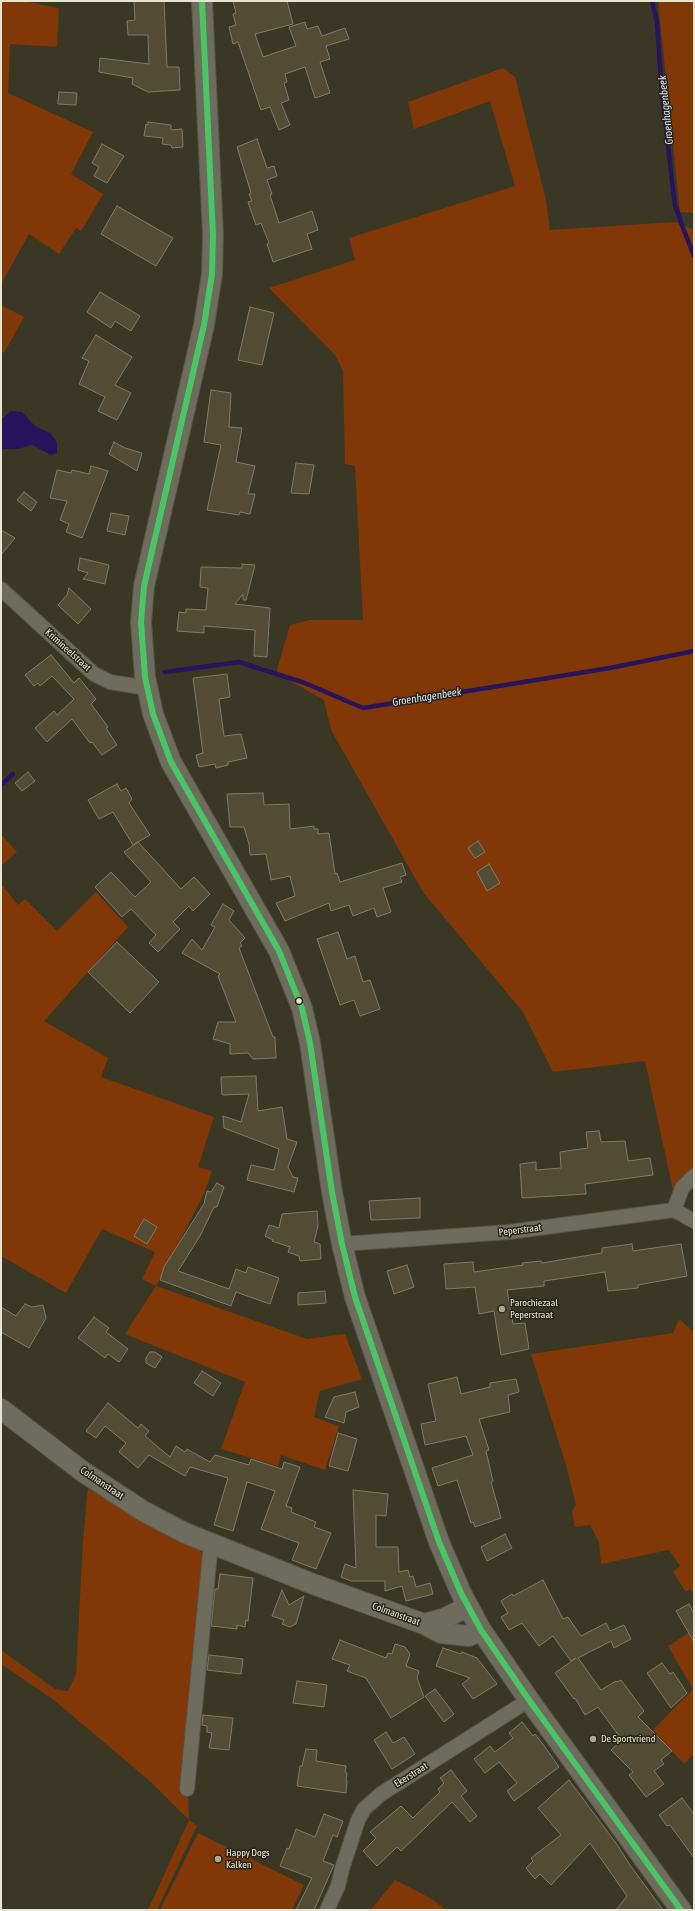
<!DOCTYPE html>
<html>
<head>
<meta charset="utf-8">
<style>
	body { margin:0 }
	#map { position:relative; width:695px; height:1911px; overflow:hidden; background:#3a3824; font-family:"Asap Condensed",sans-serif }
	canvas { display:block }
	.frame { position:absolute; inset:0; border:2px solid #e6e5d1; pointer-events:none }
</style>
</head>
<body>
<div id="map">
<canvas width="695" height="1911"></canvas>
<div class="frame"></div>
</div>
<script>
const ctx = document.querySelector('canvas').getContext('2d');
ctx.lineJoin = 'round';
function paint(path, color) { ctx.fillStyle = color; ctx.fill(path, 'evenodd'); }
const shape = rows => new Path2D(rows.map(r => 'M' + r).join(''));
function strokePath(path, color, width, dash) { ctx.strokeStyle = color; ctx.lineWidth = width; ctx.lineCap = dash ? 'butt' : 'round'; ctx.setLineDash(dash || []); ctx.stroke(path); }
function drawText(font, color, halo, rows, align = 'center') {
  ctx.font = font + ' "Asap Condensed",sans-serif'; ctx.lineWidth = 3; ctx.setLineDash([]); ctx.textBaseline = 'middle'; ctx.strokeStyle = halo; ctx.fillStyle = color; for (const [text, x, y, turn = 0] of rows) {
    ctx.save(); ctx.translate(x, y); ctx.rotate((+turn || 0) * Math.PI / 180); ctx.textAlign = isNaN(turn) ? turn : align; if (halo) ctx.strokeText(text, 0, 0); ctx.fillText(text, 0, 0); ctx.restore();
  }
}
const green = shape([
	[1,1,23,1,59,8,57,47,10,44,8,93,93,132,71,174,103,194,81,231,76,228,59,254,29,234,1,284],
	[658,1,694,1,694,213,680,212],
	[503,68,515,77,546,200,550,230,676,222,692,229,694,235,694,1168,673,1190,645,1061,553,1072,523,1012,423,892,331,730,324,700,276,673,290,625,309,620,363,620,355,466,345,464,343,371,335,355,269,288,355,260,349,238,515,186,490,101,414,129,408,102],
	[1,305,24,317,4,353,1,351],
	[1,834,17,852,1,866],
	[1,884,18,905,25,899,57,931,96,892,128,927,44,1021,108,1058,101,1077,214,1117,198,1167,212,1171,203,1196,156,1286,307,1339,345,1334,362,1379,320,1391,314,1417,339,1426,325,1470,281,1455,278,1466,221,1449,245,1382,125,1334,156,1286,142,1279,155,1252,102,1229,66,1293,1,1256],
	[679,1319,694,1332,694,1595,690,1589,686,1592,673,1572,680,1566,669,1550,601,1564,599,1542,590,1525,575,1527,572,1511,576,1505,566,1465,531,1354,673,1333],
	[88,1488,141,1522,210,1556,179,1793,188,1795,189,1820,197,1826,157,1910,148,1910,189,1820,152,1783,54,1700,1,1664,1,1650,55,1689,68,1691,76,1674,83,1540],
	[694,1630,694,1754,684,1764,653,1730,693,1689,668,1646],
	[198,1833,304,1885,292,1910,160,1910],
	[395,1880,432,1899,446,1910,371,1910]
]);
const water = shape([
	[11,411,22,412,35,426,50,433,57,442,57,453,51,455,32,445,18,449,1,449,1,420]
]);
const stream = shape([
	[652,1,657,22,662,94,675,206,680,218],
	[680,220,694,256],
	[165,672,239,662,305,683,363,708,610,668,694,651],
	[1,785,13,774]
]);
const building = shape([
	[134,1,164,1,167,67,179,67,180,90,148,92,132,84,133,78,99,72,100,58,149,64,148,35,128,35,127,21,135,20,134,1],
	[233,1,287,1,293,24,255,34,263,57,296,46,289,27,305,22,307,29,318,26,322,36,345,28,349,39,326,46,330,59,320,62,330,93,315,98,305,67,285,74,287,82,284,83,289,100,281,103,290,125,279,130,270,107,261,110,238,42,233,44,229,27,236,25,233,14,236,13,233,1],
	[59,92,77,93,76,105,58,104,59,92],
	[148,122,171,125,171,130,182,129,183,147,172,148,171,145,162,144,163,138,144,136,146,124,148,125,148,122],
	[257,139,267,168,274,166,277,176,267,180,272,194,270,195,279,223,312,211,318,230,307,234,312,249,273,262,267,244,269,243,261,223,256,225,248,202,252,201,249,194,251,193,237,147,257,139],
	[102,144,124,156,107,183,94,176,99,167,92,163,102,144],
	[117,206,173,238,156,266,101,234,117,206],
	[100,292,140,316,131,331,115,321,111,328,87,312,100,292],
	[250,307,274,313,262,365,238,360,250,307],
	[96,335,132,357,115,385,131,393,117,420,98,411,105,397,79,384,89,361,82,358,96,335],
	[211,390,231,393,229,427,242,428,236,462,255,466,248,494,255,494,250,514,240,512,239,515,207,510,221,445,204,442,211,390],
	[114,442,125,448,142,453,137,471,109,454,114,442],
	[296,463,314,465,309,494,291,493,296,463],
	[91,466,108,471,82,538,66,532,69,524,60,520,67,501,50,498,57,470,71,473,72,470,89,474,91,466],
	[24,492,37,502,31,511,17,500,24,492],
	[111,513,129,516,125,535,107,531,111,513],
	[1,530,15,538,1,555,1,530],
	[80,558,109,565,105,584,83,579,88,573,78,570,80,558],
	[242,564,255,565,246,600,243,600,243,594,235,604,270,608,267,657,254,656,255,630,204,626,204,633,177,631,179,612,186,613,186,609,206,610,208,588,200,587,201,567,242,568,242,564],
	[69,588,91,609,78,624,58,605,67,595,69,588],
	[51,655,74,683,79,678,96,699,91,704,108,727,106,728,117,745,102,755,92,742,90,743,72,719,47,742,35,728,54,711,57,715,74,699,52,676,40,686,38,683,34,686,25,675,51,655],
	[227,674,230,697,219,699,224,736,241,734,247,758,228,762,228,765,216,768,215,764,199,767,196,755,203,753,193,678,227,674],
	[28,772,35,781,22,791,15,783,28,772],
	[117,784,121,791,126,788,132,799,129,803,150,835,133,845,113,812,99,819,88,800,117,784],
	[263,793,264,805,289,804,290,829,314,826,314,829,318,829,318,834,329,833,335,874,337,873,340,882,402,863,406,875,400,877,402,882,383,888,391,912,377,917,374,908,353,916,349,905,331,911,329,903,285,921,276,903,295,896,290,876,271,880,266,854,250,855,249,844,244,827,230,827,227,794,263,793],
	[478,841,485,852,475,858,468,848,478,841],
	[138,842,181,889,194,877,210,894,193,911,189,906,173,922,180,929,158,952,149,943,156,935,131,909,122,917,95,887,111,872,135,897,151,882,124,852,138,842],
	[489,864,500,883,487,891,477,872,489,864],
	[223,904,234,911,229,920,245,938,240,943,242,946,239,948,273,1037,275,1037,276,1058,253,1059,248,1053,230,1054,230,1044,213,1039,218,1022,236,1022,218,976,220,974,182,953,192,939,202,950,215,927,211,925,223,904],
	[338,932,347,959,355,956,363,982,370,980,380,1009,360,1016,354,1000,340,1005,317,939,338,932],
	[117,942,159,982,130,1013,88,972,117,942],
	[256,1076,258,1111,282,1107,287,1139,297,1142,288,1167,293,1177,298,1178,294,1192,247,1180,251,1165,274,1170,279,1149,224,1128,223,1116,241,1122,249,1094,222,1095,221,1077,256,1076],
	[599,1131,601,1142,625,1141,628,1161,650,1158,653,1175,585,1184,586,1194,522,1198,520,1164,536,1162,536,1170,561,1168,560,1152,588,1148,586,1132,599,1131],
	[217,1183,224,1187,217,1207,214,1207,200,1236,178,1271,229,1289,236,1269,246,1273,248,1267,279,1278,270,1304,236,1292,231,1306,160,1280,164,1267,204,1204,207,1191,211,1192,217,1183],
	[420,1198,420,1218,371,1220,369,1201,420,1198],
	[317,1211,318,1226,314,1242,320,1244,321,1259,300,1261,299,1256,288,1252,290,1247,272,1241,273,1240,265,1236,269,1225,279,1228,282,1214,317,1211],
	[144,1219,157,1227,147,1244,134,1236,144,1219],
	[632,1244,633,1251,681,1244,687,1276,638,1285,638,1288,608,1291,605,1272,544,1281,544,1286,507,1290,513,1324,525,1323,529,1349,501,1355,494,1311,479,1314,475,1287,446,1289,444,1264,473,1262,474,1272,523,1265,522,1263,541,1261,542,1263,602,1253,602,1248,632,1244],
	[407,1265,414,1287,394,1294,387,1271,407,1265],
	[325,1291,326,1303,298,1305,298,1293,325,1291],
	[25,1304,32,1307,43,1305,46,1318,29,1348,1,1332,1,1307,16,1316,25,1304],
	[94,1317,109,1328,106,1332,128,1349,119,1362,108,1354,105,1358,78,1338,94,1317],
	[150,1352,155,1352,162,1357,155,1368,146,1363,146,1358,150,1352],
	[202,1371,221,1383,213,1396,194,1383,202,1371],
	[457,1377,461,1394,490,1387,490,1383,516,1379,519,1392,508,1395,510,1412,479,1419,489,1450,486,1451,493,1481,491,1482,501,1518,475,1527,473,1522,471,1523,457,1480,438,1486,432,1468,473,1455,466,1436,425,1445,421,1424,436,1421,428,1384,457,1377],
	[355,1392,359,1407,346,1412,344,1423,325,1417,334,1397,355,1392],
	[108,1403,138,1428,141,1424,149,1431,145,1436,170,1457,176,1446,185,1452,187,1449,210,1462,215,1455,249,1465,251,1459,282,1469,284,1462,300,1467,286,1506,292,1508,291,1512,316,1522,314,1527,331,1533,316,1569,292,1560,299,1543,261,1529,275,1491,247,1482,233,1531,214,1525,228,1478,190,1467,185,1476,149,1455,138,1468,119,1452,126,1443,105,1426,96,1438,86,1431,108,1403],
	[338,1433,357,1439,348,1471,329,1466,338,1433],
	[353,1490,388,1494,386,1516,376,1515,376,1547,398,1547,399,1572,408,1570,410,1577,413,1576,416,1587,430,1583,433,1594,406,1601,402,1586,385,1591,385,1581,351,1581,341,1577,345,1564,356,1568,353,1490],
	[505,1534,512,1548,487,1561,481,1547,505,1534],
	[220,1574,253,1578,248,1621,246,1620,245,1627,237,1625,237,1629,211,1626,215,1589,218,1589,220,1574],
	[543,1580,563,1619,568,1617,581,1636,606,1623,610,1631,624,1625,631,1639,614,1648,611,1641,578,1658,601,1690,616,1681,617,1682,621,1680,644,1711,638,1717,672,1751,661,1760,664,1764,654,1771,664,1784,646,1797,629,1775,633,1772,611,1750,622,1740,598,1707,585,1715,575,1698,574,1699,555,1673,576,1658,571,1661,553,1636,539,1646,522,1623,509,1630,501,1617,508,1613,501,1601,512,1594,513,1596,543,1580],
	[282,1590,289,1605,304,1596,296,1624,290,1627,282,1624,284,1620,272,1616,282,1590],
	[689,1604,694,1614,694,1642,676,1611,689,1604],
	[340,1640,386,1658,388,1653,392,1654,395,1644,405,1647,410,1654,406,1666,419,1671,417,1678,424,1697,391,1718,366,1678,347,1671,350,1665,332,1659,340,1640],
	[443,1648,461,1654,462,1652,477,1658,497,1684,473,1699,462,1684,470,1678,436,1666,443,1648],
	[209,1655,243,1659,241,1674,207,1670,209,1655],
	[662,1663,670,1674,673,1672,687,1693,671,1708,647,1673,662,1663],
	[297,1681,327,1685,324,1707,293,1703,297,1681],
	[435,1689,454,1714,444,1722,425,1696,435,1689],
	[203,1715,233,1718,229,1750,209,1748,212,1733,207,1732,207,1726,202,1725,203,1715],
	[522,1722,533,1736,535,1734,545,1747,559,1767,514,1801,507,1791,517,1783,499,1762,485,1773,474,1759,490,1746,495,1752,513,1738,509,1733,522,1722],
	[386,1732,393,1743,404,1737,415,1754,392,1769,374,1740,386,1732],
	[306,1749,317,1750,316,1761,346,1766,345,1772,347,1773,346,1781,347,1781,346,1793,297,1786,300,1766,302,1766,306,1749],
	[451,1770,467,1791,461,1796,477,1816,470,1822,452,1802,401,1851,397,1847,377,1866,363,1851,376,1838,370,1832,401,1806,413,1818,440,1792,438,1789,444,1783,440,1778,451,1770],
	[569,1780,616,1843,630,1865,663,1910,616,1910,627,1896,590,1843,551,1885,540,1874,535,1879,526,1868,533,1861,531,1858,561,1835,538,1808,569,1780],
	[682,1798,694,1814,694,1858,670,1825,667,1826,659,1815,682,1798],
	[324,1814,343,1821,337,1837,333,1835,323,1861,334,1865,314,1910,296,1910,312,1878,280,1866,287,1848,289,1849,296,1829,315,1837,324,1814]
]);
const minor = shape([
	[1,589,94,674,110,682,147,688],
	[674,1210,682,1188,694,1176],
	[342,1244,509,1232,674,1210,694,1221],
	[187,1789,211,1543],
	[327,1910,338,1886,342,1869,358,1820,364,1809,381,1794,529,1700]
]);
const secondary = shape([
	[202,1,213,235,212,274,204,325,144,586,141,622,145,677,153,714,171,762,279,951,302,1008,310,1043,332,1192,342,1244,355,1297,439,1542,461,1593,481,1630,529,1700,681,1910],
	[1,1409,82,1471,143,1511,185,1533,313,1584,424,1624,441,1633,469,1636,481,1630],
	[424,1624,443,1619,467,1607]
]);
const bus1 = shape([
	[202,1,213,235,212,274,204,325,144,586,141,622,145,677,153,714,171,762,279,951,302,1008,310,1043,332,1192,342,1244,355,1297,439,1542,461,1593,481,1630,529,1700,681,1910]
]);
const markers = [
	[299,1001,3.5,"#e6e5d1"],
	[502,1309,4,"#aaa894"],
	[593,1739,4,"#aaa894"],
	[218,1859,4,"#aaa894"]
];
const streetNames = [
	["Krimineelstraat",68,650,42],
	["Peperstraat",520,1230,-7],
	["Colmanstraat",102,1483,34],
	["Colmanstraat",396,1614,20],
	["Ekerstraat",411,1775,-32]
];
const poiNames = [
	["Parochiezaal",510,1303],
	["Peperstraat",510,1315],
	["De Sportvriend",601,1739],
	["Happy Dogs",226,1853],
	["Kalken",226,1865]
];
const waterNames = [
	["Groenhagenbeek",666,110,-96],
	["Groenhagenbeek",427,697,-9]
];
paint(green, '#823706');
paint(water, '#27145d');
strokePath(stream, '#27145d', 4.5);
paint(building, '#534c34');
strokePath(building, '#7f7a6a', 1);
strokePath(minor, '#575544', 16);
strokePath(secondary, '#575544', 22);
strokePath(minor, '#6d6c5d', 14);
strokePath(secondary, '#6d6c5d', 20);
strokePath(bus1, '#4ac464', 6);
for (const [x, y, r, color] of markers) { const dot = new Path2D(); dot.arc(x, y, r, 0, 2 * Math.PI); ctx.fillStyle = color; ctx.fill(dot); strokePath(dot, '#272616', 1.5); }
drawText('10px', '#e6e5d1', '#272616', streetNames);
drawText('10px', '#e6e5d1', '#272616', poiNames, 'left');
drawText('italic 11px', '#dcddfa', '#272616', waterNames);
</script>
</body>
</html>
